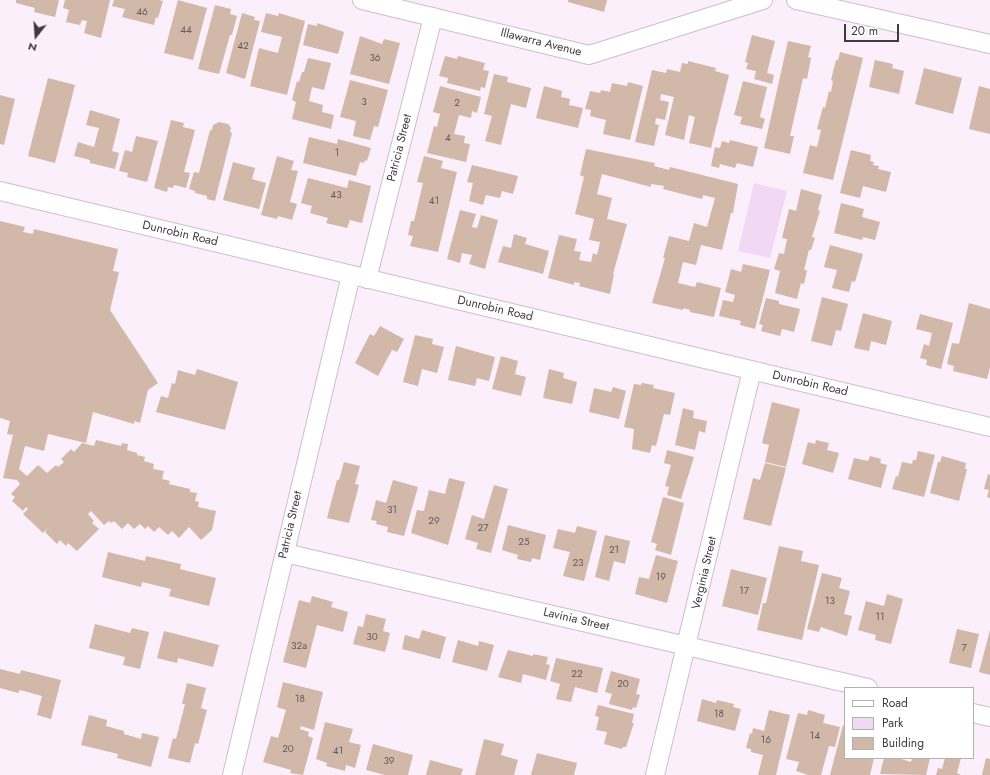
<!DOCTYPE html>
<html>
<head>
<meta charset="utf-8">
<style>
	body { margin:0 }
	#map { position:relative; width:990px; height:775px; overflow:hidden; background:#fbeffc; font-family:Jost,sans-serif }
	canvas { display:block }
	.legend { position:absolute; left:844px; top:687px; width:130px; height:72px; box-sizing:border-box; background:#fff; border:1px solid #b3b0b3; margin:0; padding:5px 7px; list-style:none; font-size:12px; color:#413941 }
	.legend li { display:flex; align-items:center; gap:8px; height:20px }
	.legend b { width:20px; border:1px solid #b3b0b3 }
	.north { position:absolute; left:16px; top:16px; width:40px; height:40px; -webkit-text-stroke:3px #fff; paint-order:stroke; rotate:197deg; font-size:11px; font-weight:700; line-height:16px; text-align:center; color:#413941 }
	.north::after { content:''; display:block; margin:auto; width:14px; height:18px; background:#413941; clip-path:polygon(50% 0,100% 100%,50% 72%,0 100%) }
	.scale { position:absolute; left:844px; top:24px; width:55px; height:18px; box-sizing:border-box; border:2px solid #413941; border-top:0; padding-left:5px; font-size:12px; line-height:14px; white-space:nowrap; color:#413941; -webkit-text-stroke:3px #fff; paint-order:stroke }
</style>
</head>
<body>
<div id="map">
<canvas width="990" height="775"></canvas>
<ul class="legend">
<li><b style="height:5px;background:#fff"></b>Road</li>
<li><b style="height:11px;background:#f1d9f3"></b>Park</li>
<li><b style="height:11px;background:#d1b8a8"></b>Building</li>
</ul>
<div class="north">N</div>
<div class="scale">20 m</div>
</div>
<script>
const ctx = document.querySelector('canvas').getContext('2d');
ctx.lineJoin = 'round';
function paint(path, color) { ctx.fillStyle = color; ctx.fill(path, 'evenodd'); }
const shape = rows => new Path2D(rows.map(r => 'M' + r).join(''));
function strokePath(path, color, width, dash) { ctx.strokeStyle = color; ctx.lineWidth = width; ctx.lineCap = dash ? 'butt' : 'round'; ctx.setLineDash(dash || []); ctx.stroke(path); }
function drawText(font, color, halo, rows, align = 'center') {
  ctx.font = font + ' Jost,sans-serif'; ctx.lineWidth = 3; ctx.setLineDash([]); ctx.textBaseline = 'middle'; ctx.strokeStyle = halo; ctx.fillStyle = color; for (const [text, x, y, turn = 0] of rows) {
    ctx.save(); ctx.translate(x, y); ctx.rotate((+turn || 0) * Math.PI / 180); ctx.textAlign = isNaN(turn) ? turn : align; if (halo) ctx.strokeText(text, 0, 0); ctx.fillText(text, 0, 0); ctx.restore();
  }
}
const green = shape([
	[754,183,787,191,770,258,738,251]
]);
const building = shape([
	[16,0,59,0,55,17,34,12,35,8,16,3],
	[65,0,110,0,101,38,84,33,87,21,82,20,80,25,66,22,69,10,63,8],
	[114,0,159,0,163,1,158,18,156,17,154,25,122,17,125,9,112,6],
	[178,0,207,8,193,60,164,53],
	[568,0,607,0,604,12,568,2],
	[215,5,231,9,230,14,237,16,232,35,230,35,219,74,198,69],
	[242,13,255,17,254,20,260,21,245,79,226,73],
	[266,13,278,16,279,13,305,21,287,95,250,86,259,48,278,53,282,37,261,32],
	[317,23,344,32,338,54,303,45,308,24,317,26],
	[752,35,775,41,767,73,774,75,772,84,754,79,756,71,746,69,748,63,745,62],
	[360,36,382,44,384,39,400,43,389,84,350,74],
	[788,41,811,46,808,57,811,58,807,79,803,78,790,136,794,136,790,154,764,148],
	[840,52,863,58,833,180,803,173,810,145,817,147,821,130,817,129,823,107,825,108,829,91,831,92,833,81,831,80,836,60,838,60],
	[445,56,457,59,458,56,485,63,483,70,489,71,485,88,481,87,480,91,447,83,448,78,439,76],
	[308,58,331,63,324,90,312,87,309,101,323,105,322,112,334,115,331,129,292,119,296,102,292,100,297,81,299,82,302,72,304,72],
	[875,60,893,64,892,68,904,71,899,94,869,87],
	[688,61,716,68,715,71,729,75,711,148,689,143,695,117,689,115,684,140,665,135,674,97,661,94,660,100,669,102,665,120,656,118,655,124,659,125,654,146,635,142,652,70,666,73,667,69,680,72,682,63,688,64],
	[924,68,962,78,953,114,915,104],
	[494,74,508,77,507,82,531,88,526,108,511,104,501,145,485,141,492,116,484,114],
	[48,78,75,85,55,163,28,156],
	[350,80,388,90,378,127,374,126,370,140,353,136,356,121,340,117],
	[743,81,767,87,760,117,765,119,762,129,740,124,742,117,734,115],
	[628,82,643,86,630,140,603,134,606,120,590,116,591,110,585,109,590,91,600,93,601,90,610,92,612,83,627,86],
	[440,86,481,97,477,113,472,111,471,118,459,115,454,134,465,136,464,143,470,144,466,162,427,153,434,126,437,127,440,114,433,112],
	[544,86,562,91,561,97,570,99,569,105,583,108,578,128,536,118],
	[979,86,990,89,990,134,969,129],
	[0,95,15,99,4,145,0,144],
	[90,110,120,119,112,151,119,153,115,169,90,163,90,160,74,156,78,142,94,147,99,128,86,125],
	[171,120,184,123,183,127,195,130,184,172,190,173,186,188,174,185,173,188,168,187,167,192,154,188],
	[219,122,228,124,231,128,230,132,232,133,215,201,207,199,207,196,195,193,195,191,189,189,194,172,199,173,210,130,212,130,213,125],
	[136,136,158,141,147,182,127,177,128,173,119,171,125,150,132,152],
	[309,137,337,144,338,139,371,148,367,161,365,160,364,163,360,162,356,176,303,163],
	[730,140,758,147,753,167,737,163,735,168,720,164,719,168,711,166,715,147,720,148,722,141,729,143],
	[586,149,655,163,654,166,669,170,670,167,738,184,733,213,731,213,722,250,701,245,696,265,683,262,678,283,695,287,697,282,721,288,714,317,690,312,690,310,683,308,683,310,652,303,665,258,663,258,669,236,689,241,694,223,707,227,715,198,703,195,702,199,663,189,664,186,651,184,651,187,602,174,597,194,612,198,607,219,627,224,613,274,614,274,610,294,579,286,580,283,574,282,574,285,548,278,559,235,577,239,574,251,581,252,579,260,591,262,593,253,597,255,600,242,589,240,594,219,575,214,584,177,580,175],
	[851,150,871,155,870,161,874,162,873,165,879,166,878,169,891,172,886,192,863,186,860,198,840,193],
	[277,156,294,161,291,170,298,171,290,202,297,204,292,220,278,216,277,219,261,215],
	[424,156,443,161,441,168,457,172,438,252,410,246,413,236,408,235,411,221,414,221,423,183,417,182],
	[233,162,255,168,252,179,266,183,259,209,223,200],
	[472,165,518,176,513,194,502,191,500,198,486,195,483,205,469,201,473,183,467,182],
	[308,178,347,188,349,180,371,186,362,223,350,220,347,228,326,223,328,218,310,213,312,206,301,203],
	[801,189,822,195,818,210,820,211,812,237,815,238,811,250,809,250,804,270,807,270,804,284,801,283,797,299,775,293,780,271,774,269,779,253,784,254,787,239,782,238,789,209,796,211],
	[841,203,864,209,862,217,880,222,875,240,863,237,862,240,834,233],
	[460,210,476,214,472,227,477,228,481,215,498,220,485,269,469,264,472,255,462,253,460,263,447,259],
	[0,221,25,227,23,232,33,234,34,229,118,249,113,271,119,272,110,310,158,383,148,390,140,423,134,421,134,424,93,412,86,443,48,434,44,451,25,446,19,469,27,476,38,465,47,473,56,465,58,467,64,462,61,459,71,449,74,452,82,443,94,446,96,440,121,446,122,443,128,444,127,450,137,453,137,455,145,457,144,461,154,464,153,469,164,471,162,479,170,481,169,484,190,489,190,492,197,493,195,501,199,502,198,507,216,511,212,530,201,540,189,527,179,538,172,531,168,535,159,527,154,532,148,526,145,529,140,524,134,529,128,523,122,529,114,521,111,523,109,521,104,525,91,511,88,514,94,521,92,523,99,529,77,551,68,543,66,546,60,540,57,544,45,532,48,527,43,533,23,514,28,509,26,507,23,511,12,501,15,497,11,494,20,484,17,480,3,478,13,435,7,434,10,421,0,418],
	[514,234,527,238,525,244,549,251,543,274,498,262,503,246,511,248],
	[830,245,863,254,855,282,852,281,849,292,832,288,837,270,824,267],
	[743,264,770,270,755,329,740,325,741,321,719,316,723,300,733,302,735,295,725,292,731,269,741,272],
	[822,297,848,304,841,331,836,330,832,346,811,341],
	[766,298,779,301,779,304,800,309,794,332,782,329,780,336,761,331,763,325,759,324],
	[969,303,990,309,990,367,987,379,953,371,954,366,947,364,952,343,959,344],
	[863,313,892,321,886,345,871,341,869,351,854,348],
	[920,314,953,323,941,369,926,365,927,360,920,358,924,344,929,346,932,333,916,329],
	[380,326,404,339,397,352,392,350,378,376,355,363,370,334,374,336],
	[415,335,433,339,432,344,444,347,437,373,422,369,418,386,403,382],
	[456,346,495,357,489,381,477,378,475,386,448,380],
	[501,356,518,361,515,374,526,377,521,396,492,389],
	[197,369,238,382,225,430,156,412,161,396,168,398,172,383,175,384,178,370,195,375],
	[549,369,564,373,563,378,577,382,572,404,543,398],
	[642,383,654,385,653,388,675,393,670,415,664,414,656,446,652,445,650,453,632,449,634,429,624,427,634,384,641,385],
	[613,387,626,391,619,419,589,412,594,388,611,392],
	[772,402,800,409,786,467,765,462,769,445,762,443],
	[683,408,694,411,693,418,707,421,705,433,699,431,695,450,675,445],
	[816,440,829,443,827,450,839,453,833,473,802,464,808,442,815,444],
	[667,450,694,457,681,499,667,495,669,487,665,486,671,465,664,463],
	[918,451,935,455,924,497,892,489,896,476,898,477,902,462,912,464,913,460,916,460],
	[870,456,881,459,880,463,887,465,881,488,848,479,854,458,868,461],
	[942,456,966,463,965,469,967,469,959,501,930,493,938,462,940,462],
	[344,462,360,466,355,484,359,485,349,523,327,518,337,480,339,480],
	[765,463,786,468,771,526,743,519,753,478,760,480],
	[988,474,990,475,990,498,987,497,989,490,984,489],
	[449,478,465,482,448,545,411,533,417,510,424,511,429,490,445,494],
	[393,480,418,487,404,536,387,532,388,527,376,524,377,521,371,520,376,500,386,503],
	[494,485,508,489,491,553,476,549,478,543,465,539,472,515,484,519],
	[663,497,684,503,671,555,655,550,657,544,651,542],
	[508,525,546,535,540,560,532,558,531,562,517,559,518,555,502,550],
	[577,526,597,531,584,581,563,576,570,552,553,548,558,529,575,533],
	[605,535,630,541,625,564,614,561,609,581,595,577],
	[779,546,803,551,801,561,819,565,802,640,757,630,763,603,766,603],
	[108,552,145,561,146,556,181,564,180,569,216,578,209,606,169,596,171,589,142,582,141,587,102,577],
	[656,555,678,561,667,603,635,594,639,577,649,579],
	[731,569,767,578,758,615,722,606],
	[822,573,842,578,839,588,850,591,844,614,852,616,847,636,821,627,819,632,807,629],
	[887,594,903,599,891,644,875,640,876,635,858,630,866,601,884,606],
	[312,596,333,602,331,607,348,612,343,632,317,625,306,668,283,662,299,600,310,603],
	[366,614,386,619,383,631,390,633,385,652,353,644,358,626,363,627],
	[95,624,130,633,132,628,149,632,140,669,123,665,125,657,89,648],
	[957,629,979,634,971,668,949,663],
	[422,630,446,637,440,659,402,649,405,635,419,639],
	[990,630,990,675,979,672],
	[164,631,219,645,213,667,178,658,177,663,157,658],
	[458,640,478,646,479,641,494,645,487,671,452,662],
	[508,650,533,656,533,654,548,657,546,664,550,665,546,680,523,674,521,683,498,677],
	[556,658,603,668,597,693,575,687,571,702,556,699,560,684,550,681],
	[0,669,20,674,21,670,61,680,51,719,37,715,42,696,20,690,18,693,0,688],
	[611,671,640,679,636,694,640,695,636,708,633,707,632,710,609,704,612,694,605,692],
	[283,682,323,692,314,730,301,726,300,729,309,732,308,736,313,738,303,775,290,773,291,770,263,762,271,736,278,738,286,710,277,707],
	[187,683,206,688,201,708,207,710,198,744,195,743,190,763,168,758,173,738,176,739,185,704,182,704],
	[702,699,716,703,717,700,734,704,733,707,741,709,735,731,697,721],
	[598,705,634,714,632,723,634,723,626,747,623,747,622,749,604,744,607,732,596,730,599,717,595,716],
	[769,710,790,715,776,775,758,775,763,755,751,752,751,749,746,748,750,733,752,734,753,728,764,731],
	[808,710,825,715,823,723,840,727,835,747,829,746,821,775,808,775,796,771,799,762,786,759,798,713,807,715],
	[89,715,107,720,106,726,124,731,124,734,141,739,142,733,159,737,151,767,117,758,118,754,81,745],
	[325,722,353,729,349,742,361,745,355,768,346,765,345,771,326,766,327,763,316,759],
	[843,725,845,726,845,758,874,758,870,775,830,775],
	[484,739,504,744,501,755,518,760,514,775,475,775],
	[373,744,413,755,408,775,385,775,366,770],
	[537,753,577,763,574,775,531,775],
	[884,758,898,758,911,762,912,758,930,758,926,775,880,774],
	[945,758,961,758,957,773,961,775,936,775,938,768,942,769],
	[986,758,990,759,990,775,982,775],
	[430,760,463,769,461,775,426,775]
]);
const minor = shape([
	[362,0,589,55,763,0],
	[796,0,990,44],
	[0,191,990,427],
	[367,279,433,17],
	[285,553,868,688],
	[973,713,990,717],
	[232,775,351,275],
	[655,775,752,370]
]);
const numberNames = [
	["46",142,13],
	["44",186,31],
	["42",243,47],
	["36",375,59],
	["3",364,103],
	["2",457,104],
	["4",448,139],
	["1",337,154],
	["43",336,196],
	["41",434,202],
	["31",392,511],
	["29",434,522],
	["27",483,529],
	["25",524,543],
	["21",614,551],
	["23",578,564],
	["19",661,578],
	["17",744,592],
	["13",830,602],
	["11",880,618],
	["30",372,638],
	["32a",299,647],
	["7",964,649],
	["22",577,675],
	["20",623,685],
	["18",300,700],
	["18",719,715],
	["14",815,737],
	["16",766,741],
	["20",288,750],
	["41",338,752],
	["39",389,762]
];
const streetNames = [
	["Illawarra Avenue",541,43,14],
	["Patricia Street",400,148,-76],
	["Dunrobin Road",180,234,13],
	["Dunrobin Road",495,309,13],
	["Dunrobin Road",810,384,13],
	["Patricia Street",291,525,-77],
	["Verginia Street",705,573,-77],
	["Lavinia Street",576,620,13]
];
paint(green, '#f1d9f3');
paint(building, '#d1b8a8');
strokePath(minor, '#cfbcd1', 20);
strokePath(minor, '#fff', 18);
drawText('10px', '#65595b', null, numberNames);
drawText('12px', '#413941', '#fff', streetNames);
</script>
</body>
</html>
